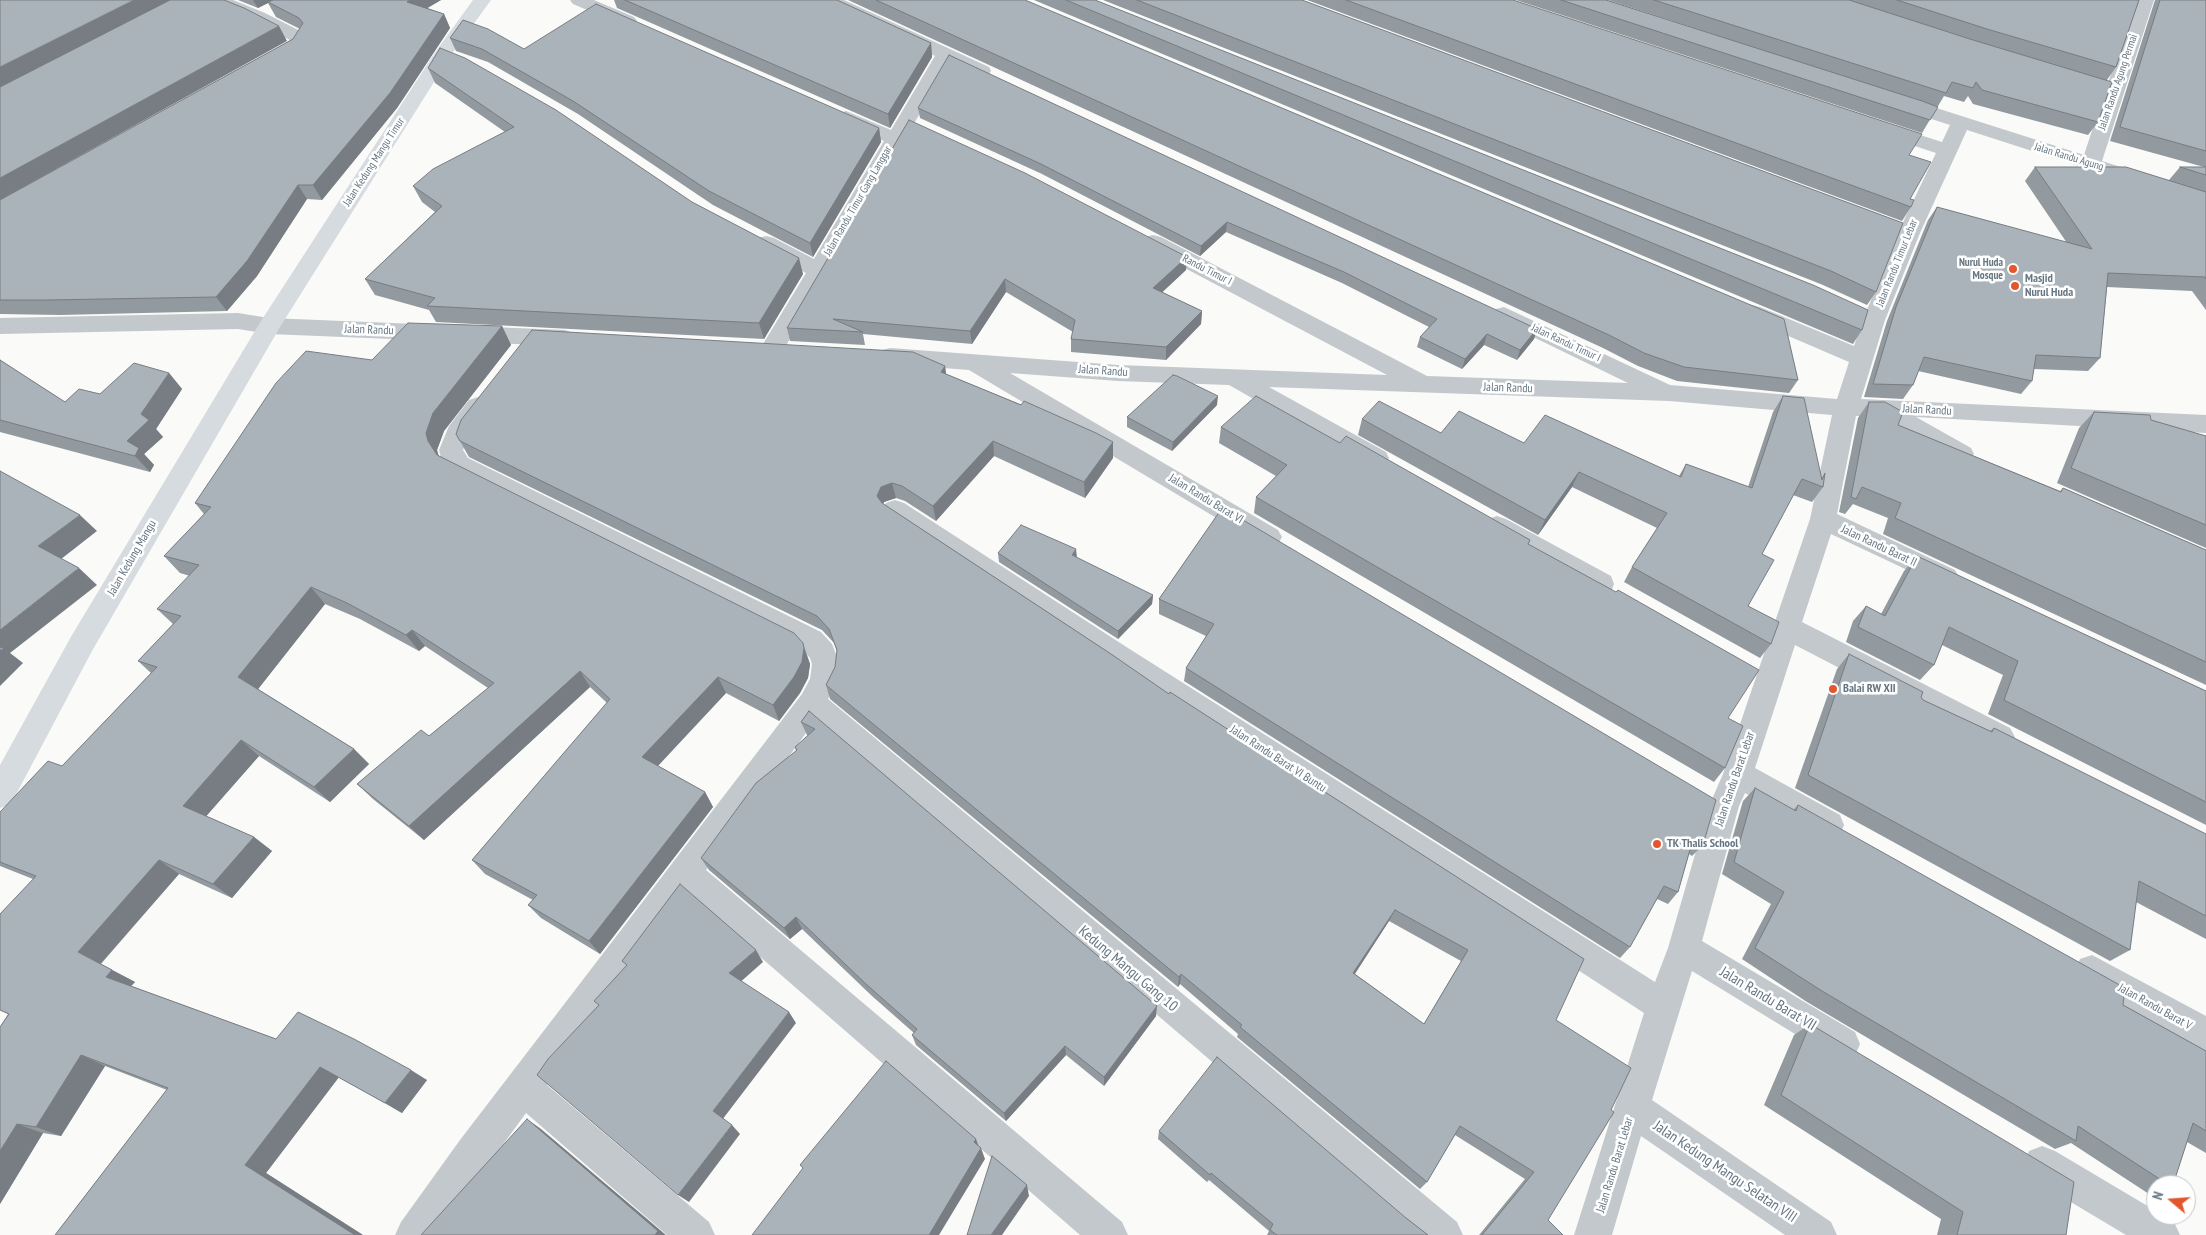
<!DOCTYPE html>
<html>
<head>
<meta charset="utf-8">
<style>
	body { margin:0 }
	#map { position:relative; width:2206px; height:1235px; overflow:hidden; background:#fafaf8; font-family:"PT Sans Narrow",sans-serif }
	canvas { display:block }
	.north { position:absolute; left:2146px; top:1175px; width:50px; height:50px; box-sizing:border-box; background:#fff; border:1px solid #c1c8cd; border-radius:50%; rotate:288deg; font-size:14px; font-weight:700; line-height:20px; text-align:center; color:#657683 }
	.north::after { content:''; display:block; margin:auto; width:18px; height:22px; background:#e4572e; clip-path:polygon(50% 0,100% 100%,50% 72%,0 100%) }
</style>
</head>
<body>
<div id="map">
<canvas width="2206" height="1235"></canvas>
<div class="north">N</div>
</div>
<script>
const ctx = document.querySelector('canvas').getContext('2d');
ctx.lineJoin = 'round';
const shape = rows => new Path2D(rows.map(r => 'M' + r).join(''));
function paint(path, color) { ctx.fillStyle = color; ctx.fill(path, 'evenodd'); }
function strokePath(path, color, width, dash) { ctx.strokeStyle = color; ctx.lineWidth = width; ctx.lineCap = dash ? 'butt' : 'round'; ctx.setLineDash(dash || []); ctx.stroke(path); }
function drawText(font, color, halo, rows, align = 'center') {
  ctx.font = font + ' "PT Sans Narrow",sans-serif'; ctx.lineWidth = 5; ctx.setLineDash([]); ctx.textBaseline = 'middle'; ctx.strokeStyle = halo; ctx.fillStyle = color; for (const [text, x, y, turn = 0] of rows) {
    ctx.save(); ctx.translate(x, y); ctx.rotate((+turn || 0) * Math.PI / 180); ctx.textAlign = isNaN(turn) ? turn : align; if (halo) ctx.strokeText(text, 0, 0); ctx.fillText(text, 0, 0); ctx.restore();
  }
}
const minor = shape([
	[209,0,233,0,265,13,306,34,309,38,300,52,283,61,277,63,271,61,268,57,271,53,287,44,290,40,253,21,212,4,209,0],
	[570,0,594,0,634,17,637,21,634,25,628,26,622,25,573,4,570,0],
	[821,0,844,0,989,67,991,71,989,75,982,77,949,63,784,349,780,355,772,357,764,355,760,349,806,273,758,248,755,243,758,238,766,236,774,238,814,259,884,141,839,121,836,117,839,113,846,111,891,130,935,56,824,4,821,0],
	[2136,0,2154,0,2102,161,2206,194,2206,207,1967,130,1920,233,1885,320,1861,399,2206,415,2206,433,1916,417,1971,448,1974,454,1971,460,1962,463,1924,445,1874,416,1856,416,1837,514,1955,570,1959,577,1955,584,1946,588,1937,584,1831,534,1802,622,2010,728,2015,737,2010,746,2000,750,1990,746,1795,645,1755,768,1840,815,1844,825,1840,835,1829,839,1818,835,1745,793,1739,806,1702,941,1855,1032,1860,1044,1855,1056,1843,1061,1831,1056,1692,971,1652,1100,1831,1222,1837,1235,1785,1235,1641,1136,1612,1235,1574,1235,1644,1013,1108,664,886,517,882,510,886,503,895,500,904,503,1128,648,1655,982,1668,948,1709,806,1723,774,1810,519,1832,415,1669,401,1269,387,1386,452,1389,458,1386,464,1377,467,1368,464,1229,385,1118,381,1010,373,1278,530,1282,537,1278,544,1269,547,1260,544,969,370,890,364,882,362,878,356,882,350,890,348,1118,365,1387,375,1145,247,1142,242,1145,237,1153,235,1161,237,1427,376,1628,383,1496,319,1493,314,1496,309,1504,307,1670,385,1837,399,1849,362,1744,317,1741,312,1744,307,1752,305,1760,307,1854,346,1863,320,1898,233,1936,153,1875,133,1872,129,1875,125,1882,123,1942,142,1950,125,1891,106,1888,102,1891,98,1898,96,1905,98,2084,155,2104,94,2067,83,2065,79,2067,75,2074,73,2108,83,2136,0],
	[238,313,269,318,565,330,573,333,576,338,573,343,565,346,269,334,238,329,0,334,0,318,238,313],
	[478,397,487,400,490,406,469,435,463,450,468,458,821,632,832,644,840,664,838,680,828,699,1457,1222,1463,1235,1415,1235,814,722,706,870,1122,1222,1128,1235,1080,1235,688,894,547,1085,709,1222,715,1235,667,1235,526,1113,437,1235,395,1235,401,1222,460,1140,802,694,810,679,812,664,810,658,801,648,450,472,441,458,439,450,449,426,469,400,478,397],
	[1497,516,1506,519,1611,576,1614,584,1611,592,1601,595,1591,592,1488,533,1484,526,1488,519,1497,516],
	[2092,955,2206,1016,2206,1052,2080,983,2075,971,2080,959,2092,955],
	[2042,1146,2055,1151,2156,1211,2156,1215,2163,1215,2174,1222,2180,1235,2126,1235,2029,1177,2024,1164,2029,1151,2042,1146]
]);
const major = shape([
	[473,0,491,0,451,55,280,327,92,651,11,804,0,808,0,765,72,635,261,321,434,54,473,0]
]);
const wall = shape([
	[238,0,441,0,427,8,444,14,450,28,397,108,322,200,307,199,257,276,227,311,60,315,0,314,0,200,293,39,300,29,276,17,268,3,258,8],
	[613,0,837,0,931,43,932,57,890,128,617,8,614,0],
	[848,0,1025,0,1798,380,1789,393,1677,381,1638,366,1603,348],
	[1034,0,1095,0,1862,330,1853,344],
	[1103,0,1302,0,1876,292,1867,305,1823,285],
	[1307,0,1513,0,1909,155,1911,207,1902,221],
	[1516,0,1606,0,1756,48,1608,0,2139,0,2116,67,2107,80,2098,122,2088,135,1973,104,1968,96,1964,102,1944,96,1922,133],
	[2155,0,2206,0,2206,310,2192,291,2107,287,2100,358,2088,371,2034,369,2032,381,2021,394,1918,371,1913,385,1903,399,1864,397,1887,321,1928,220,1937,207,2067,243,2025,181,2035,167,2169,180,2180,167,2204,167,2110,141],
	[450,38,524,49,879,128,881,142,813,257,713,205,578,114,488,62,456,51],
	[428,68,692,202,803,274,764,339,436,322,429,310,375,295,365,279,435,212,422,202,413,186,505,132,435,83],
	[918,108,1537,329,1534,339,1517,360,1484,345,1462,369,1417,347,1420,337,1429,327,1342,283,1226,232,1200,256,1042,174,920,118],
	[909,120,1187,257,1186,270,1162,292,1202,311,1201,324,1166,360,1071,352,1071,339,1073,332,1006,292,972,344,863,334,865,345,790,341,787,328],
	[502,326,511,345,444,431,437,450,439,456,803,643,810,664,808,678,800,693,779,721,726,693,658,766,705,792,713,807,600,954,541,918,528,905,533,900,485,874,472,860,607,703,590,687,424,840,373,799,357,784,429,736,488,688,425,646,419,651,360,619,325,604,258,689,354,749,369,764,330,802,259,756,206,816,254,837,272,851,232,898,179,874,101,964,135,982,131,986,276,1039,427,1080,402,1113,339,1077,266,1173,363,1235,55,1235,167,1090,105,1066,61,1136,43,1133,0,1204,0,1027,8,1014,0,1010,33,879,0,866,0,812,62,766,151,673,138,661,173,624,157,609,190,576,180,573,164,556,204,514,195,503,372,360],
	[0,360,65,402,100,394,169,373,182,389,156,429,163,437,144,454,154,465,150,472,0,432],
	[945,366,946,374,1113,442,1113,458,1085,498,994,456,936,521,905,501,896,498,884,502,883,504,1111,654,1556,1020,1548,1220,1563,1235,1479,1235,1525,1179,1455,1135,1427,1182,1420,1189,1237,1037,1238,1034,1180,984,1178,987,830,699,826,685,835,667,837,652,834,643,822,630,469,457,456,434],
	[1389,921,1461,961,1424,1024,1355,974],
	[1783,396,1822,478,1825,473,1823,487,1812,502,1793,495,1762,554,1748,606,1771,644,1760,658,1624,582,1632,567,1657,528,1572,487,1538,535,1358,435,1362,419,1441,433,1524,443,1679,476,1686,464,1748,487,1773,412],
	[1869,402,1898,425,2060,491,2063,488,2206,550,2206,685,1883,534,1888,518,1853,504,1845,514,1839,512,1858,418],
	[1217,405,1172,451,1127,427,1127,417],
	[2094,412,2151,420,2206,436,2206,548,2057,483,2079,428],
	[1221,427,1340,443,1530,540,1528,544,1728,718,1725,768,1714,782,1254,513,1256,497,1276,476,1219,443],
	[1220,511,1703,845,1692,856,1689,854,1678,892,1668,904,1657,899,1630,947,1620,958,1184,681,1186,668,1206,636,1159,614,1159,599],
	[998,553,1153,595,1152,604,1118,639,999,562],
	[1917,556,2206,691,2206,825,1988,714,2003,675,1942,645,1934,665,1920,680,1846,642,1853,621,1866,606,1881,614,1904,571],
	[1849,654,1921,697,1923,700,1990,731,1994,728,2206,835,2206,939,2136,902,2130,950,2110,961,1795,788,1837,669],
	[809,711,1156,1016,1104,1086,1066,1055,1006,1121,916,1045,912,1035,914,1033,872,996,802,929,790,939,709,870,701,858,796,751,795,747,808,736,807,735,801,722],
	[1755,788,1793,810,1798,805,2123,1005,2206,1051,2206,1153,2187,1142,2173,1185,2156,1185,2156,1192,2149,1194,2071,1143,2055,1149,1807,1002,1742,959,1771,904,1722,874,1743,801],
	[1810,1024,2066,1235,1937,1235,1941,1219,1764,1105,1794,1035],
	[1159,1131,1406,1218,1428,1235,1267,1235,1269,1231,1209,1180,1207,1182,1158,1139]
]);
const shadedWall = shape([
	[134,0,172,0,0,88,0,67],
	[253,0,274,0,258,8],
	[410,0,441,0,414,16,407,2],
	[444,14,450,28,397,108,322,200,313,185],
	[279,26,287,41,0,200,0,178],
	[931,43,932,57,890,128,888,114],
	[879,128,881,142,813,257,810,243],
	[298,185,307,199,257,276,227,311,216,297],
	[1227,222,1226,232,1200,256,1201,246],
	[1187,257,1186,270,1153,301,1153,288],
	[799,258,803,274,764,339,759,323],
	[1005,279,1006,292,972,344,970,331],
	[1202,311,1201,324,1166,360,1166,347],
	[502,326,511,345,444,431,437,450,439,459,428,441,426,433,433,413],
	[1537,329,1534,339,1517,360,1520,350],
	[1487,334,1484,345,1462,369,1465,359],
	[945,366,947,382,941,372],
	[169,373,182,389,156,429,163,437,144,454,154,465,150,472,135,456,127,441,141,414],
	[1218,396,1217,405,1172,451,1173,442],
	[993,441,994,456,936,521,933,506],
	[1113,442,1113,458,1085,498,1084,482],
	[1579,472,1572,487,1538,535,1545,520],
	[892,483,896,498,884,502,880,511,877,496,881,487],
	[80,515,97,531,56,563,38,546],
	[1076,549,1077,558,1072,555],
	[79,568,97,585,10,653,23,663,0,686,0,630],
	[311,587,325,604,255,693,238,677],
	[1153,595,1152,604,1118,639,1118,631],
	[412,630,425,646,419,651,406,635],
	[804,648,810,664,808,678,800,693,779,721,773,705],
	[580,671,590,687,424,840,409,826],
	[718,677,726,693,652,772,642,757],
	[241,740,259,756,202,821,183,806],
	[354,749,369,764,330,802,314,787],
	[705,792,713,807,600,954,589,941],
	[254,837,272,851,232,898,213,884],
	[159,860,179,874,100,964,78,952],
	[1395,910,1389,921,1348,984,1353,973],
	[796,917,802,929,790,939,784,928],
	[756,950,763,962,737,985,729,973],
	[112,970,135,982,128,989,106,977],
	[1181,974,1180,984,1178,987,1179,977],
	[1157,1006,1156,1016,1104,1086,1104,1077],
	[789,1012,796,1023,722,1120,713,1111],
	[1065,1046,1066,1055,1006,1121,1004,1113],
	[81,1055,105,1066,61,1136,36,1127],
	[320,1067,339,1077,266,1173,363,1235,355,1235,245,1165],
	[411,1070,427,1080,402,1113,385,1103],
	[527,1119,541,1129,666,1235,655,1235],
	[17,1124,43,1133,0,1204,0,1151],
	[732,1125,740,1134,689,1202,678,1195],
	[976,1139,980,1150,981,1148,985,1159,939,1235,929,1235,974,1142],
	[1027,1185,1029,1196,1002,1235,991,1235]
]);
const building = shape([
	[0,0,134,0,0,67,0,0],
	[170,0,224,0,244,8,279,26,0,178,0,87,170,0],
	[273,0,410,0,407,2,444,14,390,93,313,185,298,185,247,261,216,297,47,300,0,300,0,200,293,39,303,23,299,18,268,2,273,0],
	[625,0,837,0,931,43,888,114,625,0],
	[876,0,1025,0,1784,319,1798,380,1684,367,1644,353,1609,335,876,0],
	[1066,0,1095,0,1813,285,1868,310,1862,330,1066,0],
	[1137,0,1302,0,1903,223,1876,292,1831,271,1137,0],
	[1346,0,1513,0,1922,134,1909,155,1931,162,1910,199,1914,200,1911,207,1346,0],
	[1561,0,1606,0,1922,101,1938,107,1930,120,1561,0],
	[1654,0,1849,0,1973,40,2112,82,2098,122,1982,90,1976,82,1973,88,1952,82,1946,93,1654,0],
	[1897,0,2139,0,2116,67,1987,29,1897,0],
	[2160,0,2206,0,2206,151,2120,127,2160,0],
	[596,4,879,128,810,243,709,191,573,101,482,49,450,38,463,20,488,29,524,49,596,4],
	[440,48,465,58,556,110,692,202,799,258,759,323,427,306,435,298,365,279,442,206,413,186,433,169,514,127,428,68,440,48],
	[949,55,1537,329,1520,350,1487,334,1465,359,1420,337,1437,319,1344,272,1227,222,1201,246,1041,164,918,108,949,55],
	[909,120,1025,173,1187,257,1153,288,1202,311,1166,347,1071,339,1075,320,1005,279,970,331,833,319,863,332,787,328,909,120],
	[2035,167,2126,167,2206,192,2206,279,2205,277,2108,273,2100,358,2036,355,2032,381,1924,357,1913,385,1873,384,1896,307,1937,207,2092,249,2035,167],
	[2180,167,2206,167,2206,175,2180,167],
	[408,323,502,326,433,413,426,433,428,441,437,455,794,633,803,643,804,648,802,662,794,677,773,705,718,677,642,757,705,792,589,941,528,905,537,895,472,860,610,699,580,671,409,826,357,784,421,730,429,736,494,683,412,630,406,635,347,603,311,587,238,677,354,749,314,787,241,740,183,806,254,837,213,884,159,860,78,952,112,970,106,977,276,1039,298,1012,354,1039,411,1070,385,1103,320,1067,245,1165,355,1235,55,1235,168,1088,81,1055,36,1127,17,1124,0,1151,0,1027,9,1014,0,1010,0,914,36,876,0,862,0,812,48,761,62,766,157,667,138,661,181,616,157,609,199,565,164,556,211,507,195,503,276,383,306,351,372,360,408,323],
	[532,330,913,352,945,366,941,372,1021,405,1024,401,1096,433,1113,442,1084,482,993,441,933,506,902,486,892,483,881,487,877,496,882,503,1111,654,1169,694,1170,692,1584,959,1556,1020,1631,1068,1611,1110,1614,1112,1548,1220,1563,1235,1482,1235,1534,1172,1460,1126,1427,1182,1240,1027,1242,1025,1181,974,1179,977,826,685,835,667,837,650,829,629,817,616,460,441,456,434,461,420,532,330],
	[1395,910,1468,950,1424,1024,1353,973,1395,910],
	[0,360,65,402,79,389,100,394,134,363,169,373,141,414,149,420,127,441,139,448,135,456,0,420,0,360],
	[1173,375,1177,376,1218,396,1173,442,1127,417,1173,375],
	[1256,396,1340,443,1346,436,1530,540,1528,544,1616,592,1618,590,1759,670,1728,718,1743,726,1725,768,1256,497,1287,465,1221,427,1256,396],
	[1783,396,1804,398,1822,480,1825,473,1823,487,1802,479,1762,554,1774,560,1748,606,1779,622,1771,644,1632,567,1667,513,1579,472,1545,520,1362,419,1379,401,1441,433,1459,411,1524,443,1545,415,1681,477,1686,464,1752,488,1783,396],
	[1869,402,1885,402,1903,412,1898,425,2061,492,2063,488,2206,550,2206,662,1895,518,1901,503,1862,487,1856,499,1851,497,1869,402],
	[2094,412,2150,415,2151,420,2206,436,2206,525,2071,468,2094,412],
	[0,471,80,515,38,546,79,568,0,630,0,471],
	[1220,511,1236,518,1238,517,1716,800,1703,845,1693,839,1678,892,1664,886,1630,947,1186,668,1214,624,1159,599,1220,511],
	[1021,525,1076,549,1072,555,1153,595,1118,631,998,553,1021,525],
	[1917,556,2206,691,2206,802,2004,700,2018,661,1949,627,1934,665,1858,627,1866,606,1885,616,1917,556],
	[0,647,4,648,0,651,0,647],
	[1849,654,1923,692,1921,697,1923,700,1992,732,1994,728,2206,834,2206,916,2139,881,2130,950,1808,775,1849,654],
	[809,711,1157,1006,1104,1077,1065,1046,1004,1113,912,1035,917,1029,867,985,796,917,784,928,701,858,756,783,797,750,795,747,815,729,801,722,809,711],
	[1755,788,1796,811,1798,805,2125,988,2123,1005,2206,1051,2206,1131,2193,1123,2173,1185,2169,1185,2078,1126,2076,1141,1822,991,1755,948,1784,892,1734,862,1755,788],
	[680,884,756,950,729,973,789,1012,713,1111,732,1125,678,1195,537,1075,548,1059,599,1005,594,1001,627,965,622,961,680,884],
	[1810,1024,2074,1182,2066,1235,1957,1235,1963,1212,1781,1095,1810,1024],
	[1217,1057,1406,1218,1428,1235,1277,1235,1270,1230,1273,1224,1211,1173,1210,1175,1159,1131,1217,1057],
	[886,1061,976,1139,974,1142,981,1148,929,1235,752,1235,803,1168,800,1165,886,1061],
	[527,1119,658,1231,655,1235,421,1235,527,1119],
	[992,1156,1027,1185,991,1235,967,1235,992,1156]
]);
const markers = [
	[2013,269,5,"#e4572e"],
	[2015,286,5,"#e4572e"],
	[1833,689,5,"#e4572e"],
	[1657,844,5,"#e4572e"]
];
const farStreetnames = [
	["Jalan Randu Agung Permai",2118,82,-71],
	["Jalan Randu Agung",2069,157,17],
	["Jalan Kedung Mangu Timur",374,162,-57],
	["Jalan Randu Timur Gang Langgar",858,201,-60],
	["Jalan Randu Timur Lebar",1897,263,-68],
	["Randu Timur I",1207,270,27],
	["Jalan Randu Timur I",1566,343,25]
];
const farPoinames = [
	["Nurul Huda",2003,263],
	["Mosque",2003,276]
];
const poiNames = [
	["Masjid",2025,279],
	["Nurul Huda",2025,293],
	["Balai RW XII",1843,689],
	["TK Thalis School",1667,844]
];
const streetNames = [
	["Jalan Randu",369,330,2],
	["Jalan Randu",1103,371,4],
	["Jalan Randu",1508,388,2],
	["Jalan Randu",1927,410,3],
	["Jalan Randu Barat VI",1206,499,31],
	["Jalan Randu Barat II",1879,546,25],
	["Jalan Kedung Mangu",132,558,-60],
	["Jalan Randu Barat VI Buntu",1278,759,33],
	["Jalan Randu Barat Lebar",1735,779,-71],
	["Jalan Randu Barat V",2155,1007,29],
	["Jalan Randu Barat Lebar",1615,1165,-73]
];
const nearStreetnames = [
	["Kedung Mangu Gang 10",1128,969,40],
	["Jalan Randu Barat VII",1768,999,31],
	["Jalan Kedung Mangu Selatan VIII",1725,1172,34]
];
paint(minor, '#c3c8cc');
paint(major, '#d6dbdf');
paint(wall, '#929a9f');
paint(shadedWall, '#777d82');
paint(building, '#aab3b9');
strokePath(building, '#777d82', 1);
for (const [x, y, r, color] of markers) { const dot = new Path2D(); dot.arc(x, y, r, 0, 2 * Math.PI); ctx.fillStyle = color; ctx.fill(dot); strokePath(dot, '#fff', 2); }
drawText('11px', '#657683', '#fff', farStreetnames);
drawText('bold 11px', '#657683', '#fff', farPoinames, 'right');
drawText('bold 12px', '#657683', '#fff', poiNames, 'left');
drawText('12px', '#657683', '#fff', streetNames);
drawText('15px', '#657683', '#fff', nearStreetnames);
</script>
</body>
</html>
